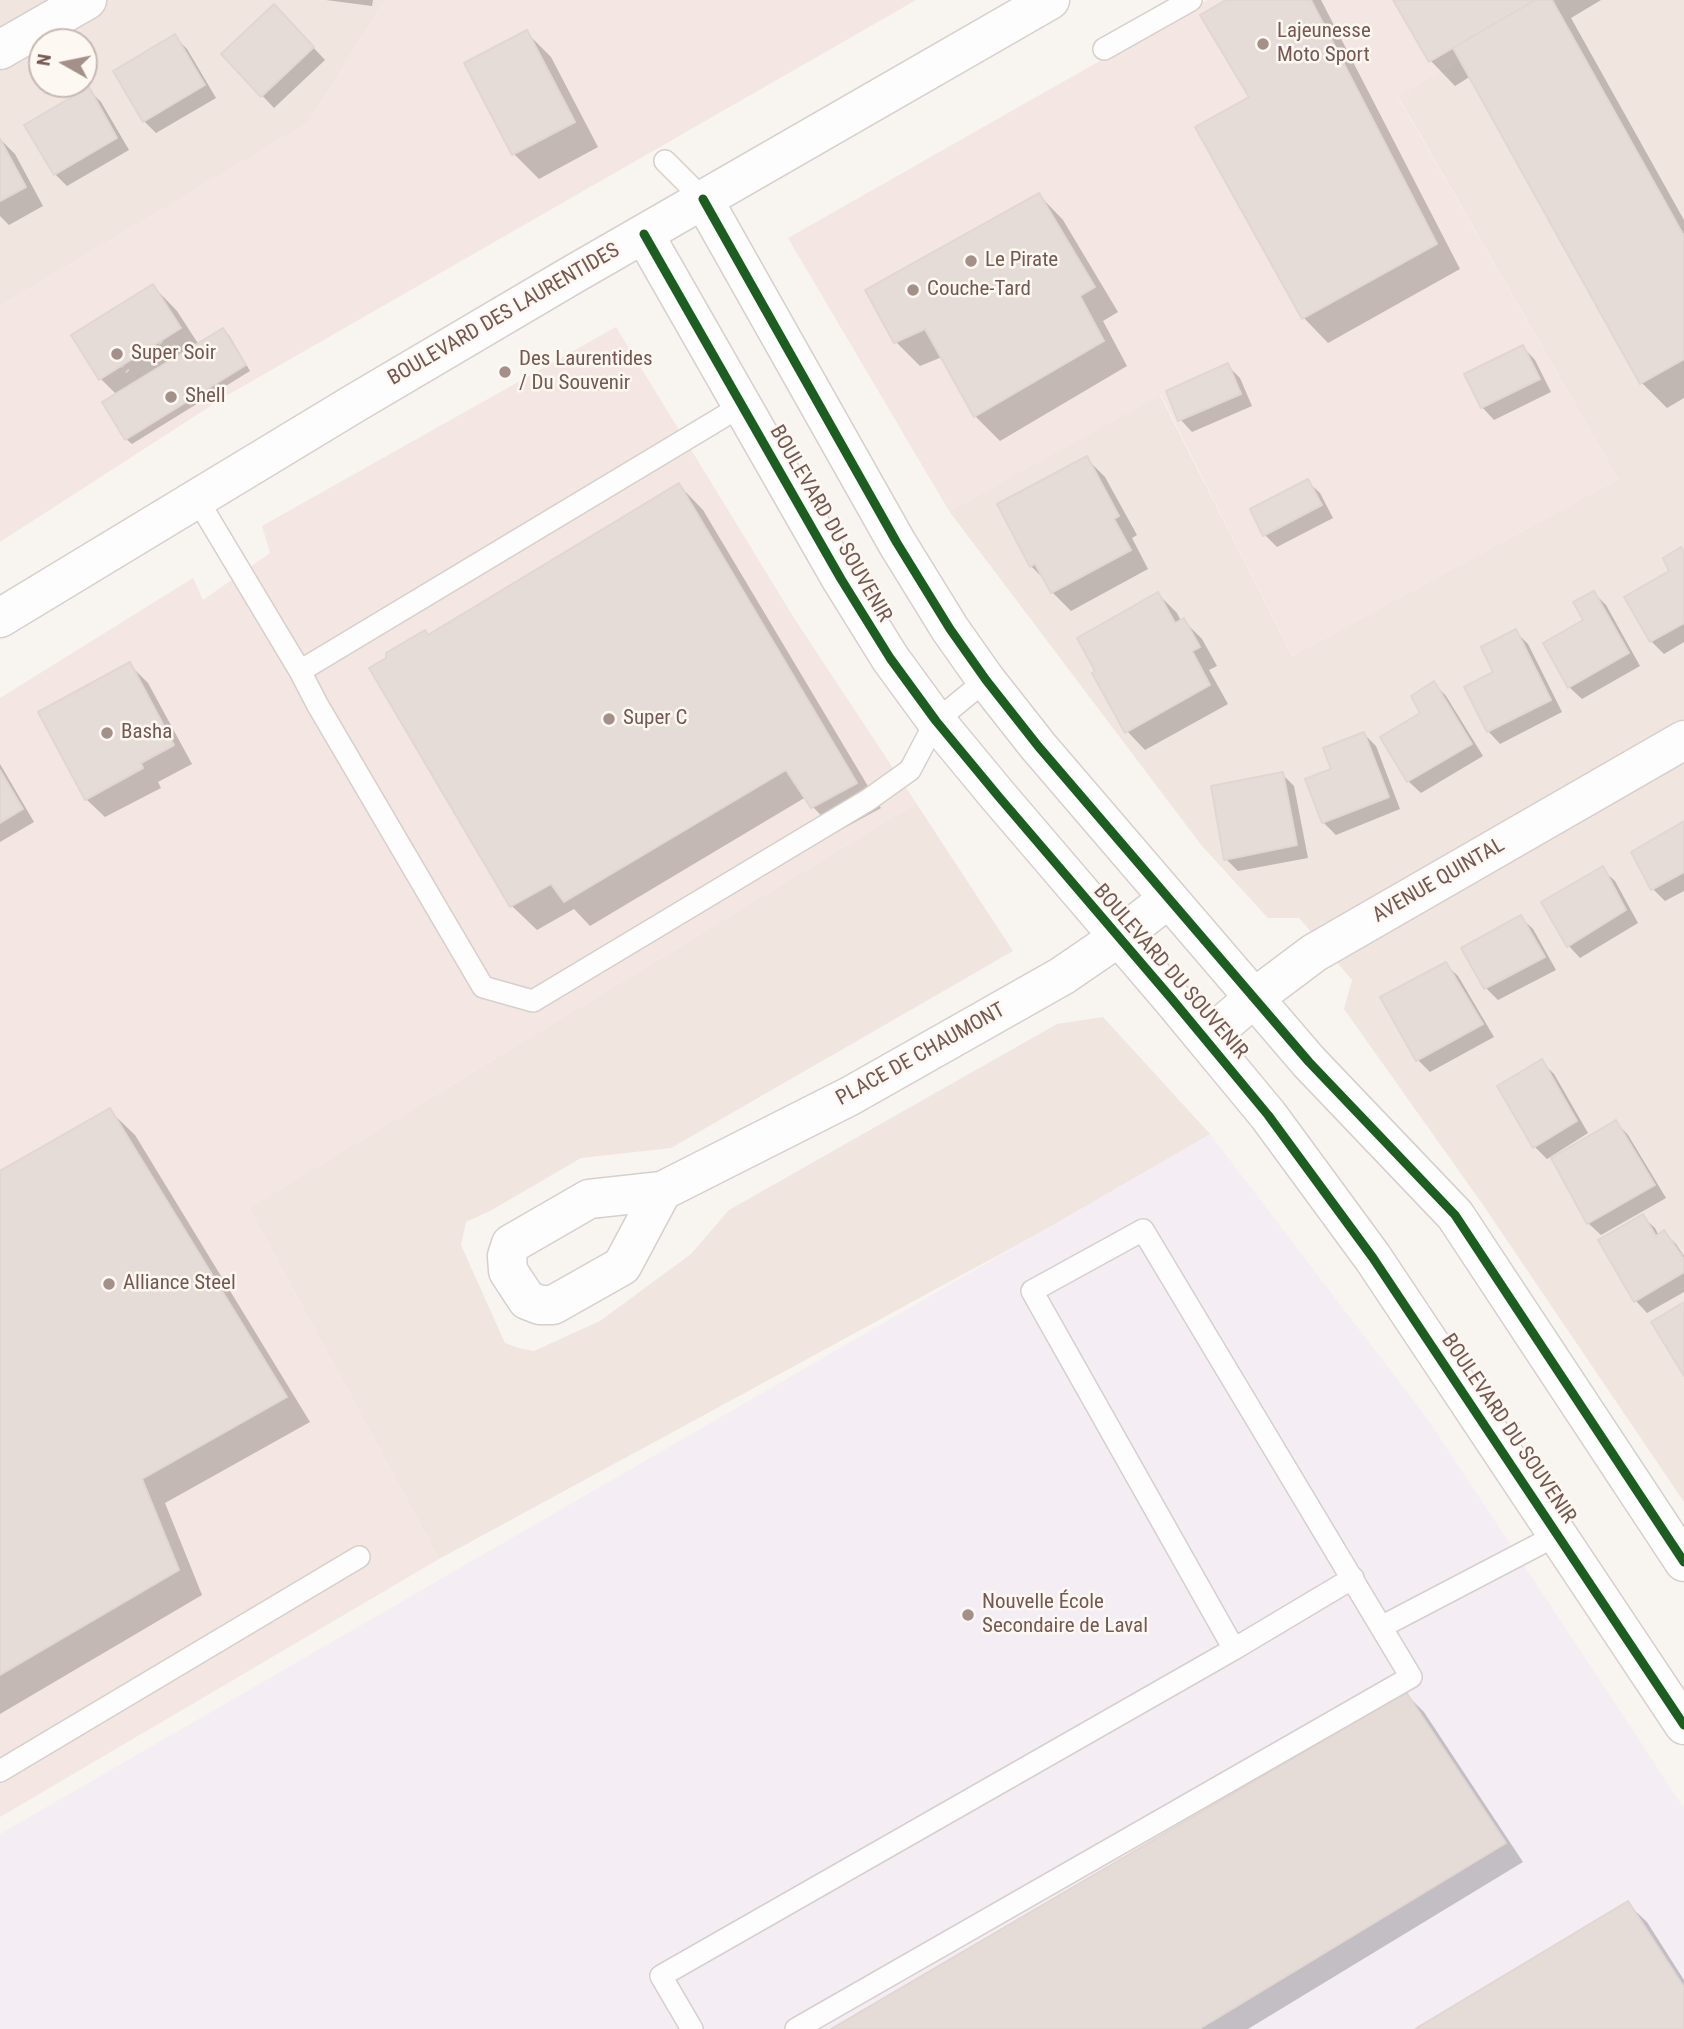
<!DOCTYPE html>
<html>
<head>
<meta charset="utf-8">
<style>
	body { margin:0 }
	#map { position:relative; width:1684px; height:2029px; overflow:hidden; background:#f8f4f0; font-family:"Roboto Condensed",sans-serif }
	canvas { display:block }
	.north { position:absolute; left:28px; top:28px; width:70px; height:70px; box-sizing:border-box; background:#fef8f3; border:2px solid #c8b8b2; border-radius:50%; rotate:279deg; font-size:19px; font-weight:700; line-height:28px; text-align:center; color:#765851 }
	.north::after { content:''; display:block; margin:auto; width:24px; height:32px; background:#a48f89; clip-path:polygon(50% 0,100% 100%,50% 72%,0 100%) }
</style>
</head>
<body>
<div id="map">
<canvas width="1684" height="2029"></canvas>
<div class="north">N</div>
</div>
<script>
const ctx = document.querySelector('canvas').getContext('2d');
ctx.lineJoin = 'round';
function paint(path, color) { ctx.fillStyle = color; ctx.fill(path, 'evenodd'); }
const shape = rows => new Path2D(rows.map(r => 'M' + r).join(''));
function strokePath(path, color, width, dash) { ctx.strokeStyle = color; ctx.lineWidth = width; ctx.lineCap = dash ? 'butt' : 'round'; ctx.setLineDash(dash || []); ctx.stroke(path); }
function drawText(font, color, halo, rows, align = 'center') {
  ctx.font = font + ' "Roboto Condensed",sans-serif'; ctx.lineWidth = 5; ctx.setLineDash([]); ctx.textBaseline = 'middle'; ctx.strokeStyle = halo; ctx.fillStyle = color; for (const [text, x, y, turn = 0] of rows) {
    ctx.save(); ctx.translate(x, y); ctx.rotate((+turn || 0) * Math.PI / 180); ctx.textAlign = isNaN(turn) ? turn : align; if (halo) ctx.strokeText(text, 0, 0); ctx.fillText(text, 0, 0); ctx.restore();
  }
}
const residential = shape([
	[0,0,385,0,309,122,0,306],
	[42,42,84,42,84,84,42,84],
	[1563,0,1684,0,1684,1502,1481,1202,1344,1009,1352,980,1299,918,1268,918,1202,846,949,511,1160,395,1292,656,1618,479,1398,96],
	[916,803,1013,951,671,1148,581,1158,490,1211,466,1222,461,1245,505,1343,519,1348,534,1351,600,1321,691,1254,729,1210,1057,1024,1103,1017,1210,1134,1190,1151,439,1559,249,1208]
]);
const commercial = shape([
	[385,0,916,0,226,396,0,542,0,306,309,122],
	[1207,0,1563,0,1398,97,1618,479,1292,656,1161,395,949,511,788,238],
	[616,327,794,618,916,803,249,1208,439,1559,0,1817,0,698,193,578,203,600,270,553,262,526]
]);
const education = shape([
	[1210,1134,1429,1421,1684,1808,1684,2029,0,2029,0,1834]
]);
const shadow = shape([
	[326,0,373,0,372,6],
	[1229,0,1321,0,1460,269,1328,343,1304,318,1198,128,1251,98],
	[1395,0,1601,0,1571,18,1684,220,1684,398,1667,408,1642,383,1471,76,1455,86,1431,61],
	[286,18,325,60,274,108,223,54],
	[526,32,551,57,598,147,539,179,514,154],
	[175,37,187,49,216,98,156,133,144,121],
	[89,90,101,102,129,150,67,186,55,174],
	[0,139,15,154,43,206,9,225,0,216],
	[1039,195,1063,220,1118,312,1103,321,1127,366,1000,441,975,416,942,357,920,366,896,342],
	[153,286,177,311,199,345,223,330,229,335,250,371,132,444,126,439,117,395,101,379],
	[1523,347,1535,360,1551,392,1494,420,1482,407],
	[1227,365,1240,378,1252,406,1192,432,1180,419],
	[1086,458,1105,477,1137,535,1132,538,1148,569,1071,611,1052,592,1045,580,1031,566],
	[1307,481,1320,493,1333,518,1277,547,1265,535],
	[679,485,703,510,881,808,837,832,813,807,806,797,590,926,574,909,537,930,512,906,387,659,429,637],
	[1684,553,1684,642,1664,654,1651,641,1627,597,1672,572],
	[1594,593,1606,605,1640,666,1582,699,1569,687],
	[1158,594,1177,613,1181,621,1183,620,1202,639,1217,666,1209,670,1228,704,1145,750,1127,731],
	[1515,631,1528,644,1562,712,1500,744,1488,731,1495,673],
	[130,665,148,683,192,764,158,782,161,788,105,817,86,799],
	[1434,683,1446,696,1483,756,1421,793,1408,781,1423,713],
	[1364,734,1376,746,1400,809,1336,835,1323,822,1333,770],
	[0,764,34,822,0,842],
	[1282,774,1294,786,1308,858,1238,871,1226,859],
	[1684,823,1684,891,1665,901,1653,889],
	[1602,869,1615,881,1638,923,1580,958,1568,945],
	[1520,917,1533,929,1556,970,1498,1000,1486,988,1464,949],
	[1445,964,1458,976,1494,1037,1430,1072,1418,1060],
	[1542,1062,1554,1074,1588,1133,1547,1159,1535,1147],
	[110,1111,135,1135,310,1422,165,1503,202,1595,0,1714,0,1173],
	[1616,1122,1628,1135,1666,1198,1601,1235,1588,1223],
	[1642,1216,1655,1228,1659,1236,1664,1232,1676,1244,1684,1256,1684,1292,1647,1313,1635,1300],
	[1406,1694,1424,1712,1523,1862,1248,2029,835,2029],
	[1628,1904,1647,1922,1684,1980,1684,2029,1418,2029]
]);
const building = shape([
	[1226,0,1311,0,1437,244,1302,319,1195,127,1249,97,1200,15,1226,0],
	[1393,0,1535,0,1429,62,1393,0],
	[1535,0,1552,0,1684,236,1684,359,1640,384,1453,48,1535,0],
	[274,4,314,47,261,97,221,54,274,4],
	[527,30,575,122,512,155,464,63,527,30],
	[175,34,205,85,143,122,113,71,175,34],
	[89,87,117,138,54,175,24,125,89,87],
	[0,139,26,187,0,201,0,139],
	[1039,193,1095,287,1080,296,1104,341,974,417,925,329,894,343,865,290,1039,193],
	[153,284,181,328,99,380,71,335,153,284],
	[223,328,246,365,125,440,102,402,223,328],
	[1523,345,1540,379,1481,408,1464,374,1523,345],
	[1228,363,1241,394,1178,421,1166,391,1228,363],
	[1087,456,1119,516,1114,519,1131,550,1051,593,1035,564,1030,567,997,504,1087,456],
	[1308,479,1322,505,1263,536,1250,509,1308,479],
	[679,483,857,783,811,808,786,770,564,902,551,884,510,907,369,668,386,658,386,653,425,630,428,635,679,483],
	[1681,547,1684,552,1684,623,1650,642,1624,597,1669,571,1663,558,1681,547],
	[1594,591,1629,653,1568,688,1543,643,1583,620,1573,602,1594,591],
	[1158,592,1175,623,1184,618,1200,647,1192,651,1210,685,1125,733,1092,673,1095,671,1077,638,1158,592],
	[1516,629,1551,700,1487,732,1464,687,1493,672,1481,647,1516,629],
	[130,662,174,745,141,763,143,768,85,800,38,712,130,662],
	[1434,681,1472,744,1407,782,1380,737,1420,713,1411,696,1434,681],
	[1364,732,1389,797,1322,823,1305,779,1331,769,1323,748,1364,732],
	[0,770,23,809,0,823,0,770],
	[1283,772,1297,845,1224,860,1211,786,1283,772],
	[1684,821,1684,872,1651,890,1631,852,1684,821],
	[1603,866,1626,910,1567,947,1541,902,1603,866],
	[1521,915,1545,957,1484,989,1461,948,1521,915],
	[1446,962,1483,1024,1416,1061,1380,997,1446,962],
	[1542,1059,1577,1121,1533,1148,1497,1086,1542,1059],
	[110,1108,287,1397,142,1479,179,1570,0,1675,0,1171,110,1108],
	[1616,1120,1655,1185,1587,1224,1551,1158,1616,1120],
	[1643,1214,1656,1236,1664,1230,1684,1259,1684,1272,1634,1302,1598,1240,1643,1214],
	[1684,1302,1684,1376,1651,1322,1684,1302],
	[1406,1692,1506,1843,1199,2029,831,2029,1406,1692],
	[1628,1901,1684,1987,1684,2029,1415,2029,1628,1901]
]);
const path = shape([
	[160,342,167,350],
	[122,365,130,374]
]);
const service = shape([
	[1104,49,1191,0],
	[665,161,703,199],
	[197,499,300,671,741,406],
	[300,671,317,704,483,987,533,1001,868,800,910,770,936,721,986,680],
	[1383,1626,1557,1535],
	[1234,1649,1353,1578],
	[0,1771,359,1557],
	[692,2029,661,1976,1234,1649,1032,1291,1143,1230,1411,1677,796,2029]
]);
const minor = shape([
	[0,50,87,0],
	[1206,1039,1254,998,1314,953,1684,740],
	[662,1191,622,1266,553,1305,540,1305,527,1300,508,1271,507,1256,511,1244,589,1199,662,1191,850,1096,1062,976,1119,937,1168,899]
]);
const tertiary = shape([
	[703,199,897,543,950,629,986,680,1038,746,1309,1062,1455,1215,1684,1562],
	[644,234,841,579,890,658,936,721,999,797,1171,998,1268,1115,1373,1258,1684,1725]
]);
const secondary = shape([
	[0,618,355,403,572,275,1050,0]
]);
const cycleway = shape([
	[703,199,897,543,950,629,986,680,1038,746,1309,1062,1455,1215,1684,1562],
	[644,234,841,579,890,658,936,721,999,797,1171,998,1268,1115,1373,1258,1684,1725]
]);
const markers = [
	[1263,44,7,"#a48f89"],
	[971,261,7,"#a48f89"],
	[913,290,7,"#a48f89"],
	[117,354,7,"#a48f89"],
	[505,372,7,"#a48f89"],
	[171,397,7,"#a48f89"],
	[609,719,7,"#a48f89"],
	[107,733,7,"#a48f89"],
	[109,1284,7,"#a48f89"],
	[968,1615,7,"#a48f89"]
];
const poiNames = [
	["Lajeunesse",1277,32],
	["Moto Sport",1277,56],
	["Le Pirate",985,261],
	["Couche-Tard",927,290],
	["Super Soir",131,354],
	["Des Laurentides",519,360],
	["/ Du Souvenir",519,384],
	["Shell",185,397],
	["Super C",623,719],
	["Basha",121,733],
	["Alliance Steel",123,1284],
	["Nouvelle École",982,1603],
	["Secondaire de Laval",982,1627]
];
const streetNames = [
	["BOULEVARD DES LAURENTIDES",504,315,-30],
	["BOULEVARD DU SOUVENIR",830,524,60],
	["AVENUE QUINTAL",1439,881,-30],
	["BOULEVARD DU SOUVENIR",1170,972,49],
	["PLACE DE CHAUMONT",921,1055,-29],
	["BOULEVARD DU SOUVENIR",1508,1429,56]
];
paint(residential, '#f0e5df');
paint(commercial, '#f4e6e2');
paint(education, '#f4eef4');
paint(shadow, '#0003');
paint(building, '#e5dcd8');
strokePath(building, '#e1d6d2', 2);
strokePath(service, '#d7cfcc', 24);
strokePath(minor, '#d7cfcc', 41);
strokePath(tertiary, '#d7cfcc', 41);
strokePath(secondary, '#d8d0cc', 41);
strokePath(path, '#dad2d1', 4.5, [2, 5]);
strokePath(service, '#fefdfd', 21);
strokePath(minor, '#fefdfd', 38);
strokePath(tertiary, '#fefdfd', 38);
strokePath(secondary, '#fefdfd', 38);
strokePath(cycleway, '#1b5e20', 9);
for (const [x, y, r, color] of markers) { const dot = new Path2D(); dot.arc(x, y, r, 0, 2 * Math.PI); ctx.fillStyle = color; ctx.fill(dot); strokePath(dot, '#fef8f3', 2.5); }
drawText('21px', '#765851', '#fef8f3', poiNames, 'left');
drawText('21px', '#765851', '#fef8f3', streetNames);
</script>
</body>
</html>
